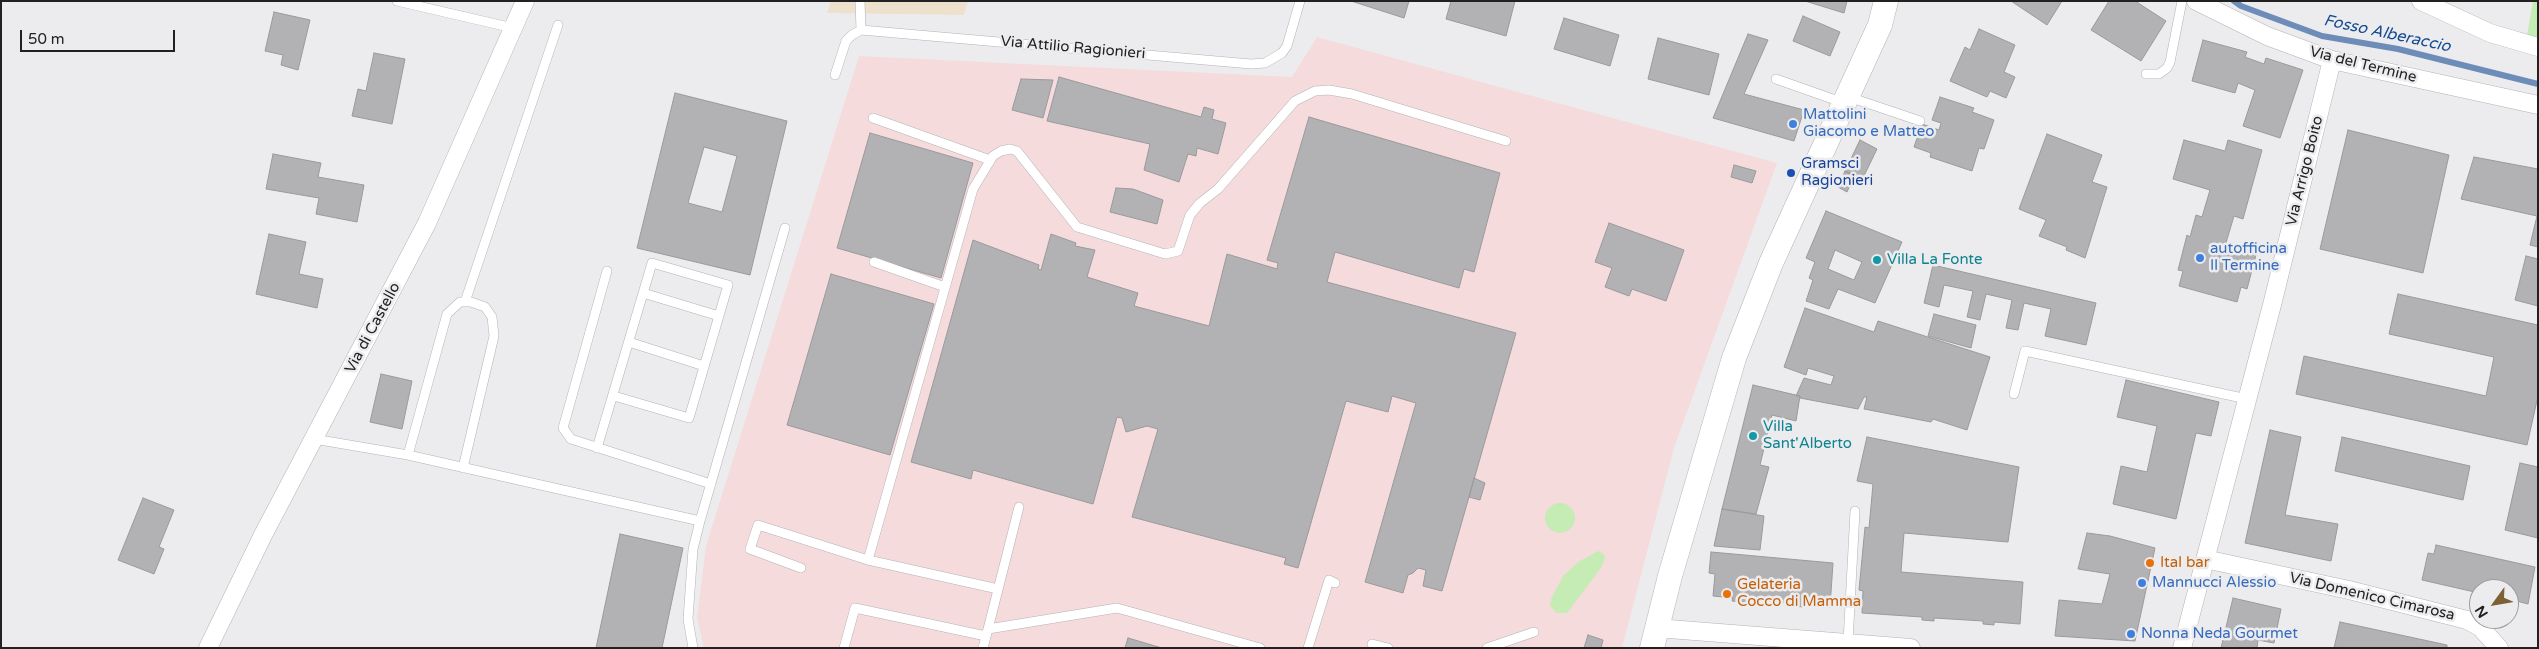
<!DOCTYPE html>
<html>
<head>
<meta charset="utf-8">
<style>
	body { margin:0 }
	#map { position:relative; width:2539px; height:649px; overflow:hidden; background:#ececef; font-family:"Varela Round",sans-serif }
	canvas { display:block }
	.frame { position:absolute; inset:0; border:2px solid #212122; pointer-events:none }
	.north { position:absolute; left:2469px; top:579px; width:50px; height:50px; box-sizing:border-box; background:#ececef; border:1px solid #9b9b9d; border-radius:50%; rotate:238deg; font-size:14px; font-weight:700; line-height:20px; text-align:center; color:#212122 }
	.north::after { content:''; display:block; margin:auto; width:18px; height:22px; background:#7c6133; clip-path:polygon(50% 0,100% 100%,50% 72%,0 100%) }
	.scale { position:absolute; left:20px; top:30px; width:155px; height:22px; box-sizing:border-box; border:2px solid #212122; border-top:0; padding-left:6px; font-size:15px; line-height:18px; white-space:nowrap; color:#212122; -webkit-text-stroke:4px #ececef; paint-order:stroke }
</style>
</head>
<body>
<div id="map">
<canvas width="2539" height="649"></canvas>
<div class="frame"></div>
<div class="north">N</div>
<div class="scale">50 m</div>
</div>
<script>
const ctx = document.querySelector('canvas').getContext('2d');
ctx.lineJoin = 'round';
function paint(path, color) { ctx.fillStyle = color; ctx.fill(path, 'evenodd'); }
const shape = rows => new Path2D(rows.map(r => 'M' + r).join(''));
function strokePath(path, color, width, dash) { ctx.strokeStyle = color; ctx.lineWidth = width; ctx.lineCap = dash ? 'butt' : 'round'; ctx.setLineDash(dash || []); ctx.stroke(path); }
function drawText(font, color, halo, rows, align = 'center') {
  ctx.font = font + ' "Varela Round",sans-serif'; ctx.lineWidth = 5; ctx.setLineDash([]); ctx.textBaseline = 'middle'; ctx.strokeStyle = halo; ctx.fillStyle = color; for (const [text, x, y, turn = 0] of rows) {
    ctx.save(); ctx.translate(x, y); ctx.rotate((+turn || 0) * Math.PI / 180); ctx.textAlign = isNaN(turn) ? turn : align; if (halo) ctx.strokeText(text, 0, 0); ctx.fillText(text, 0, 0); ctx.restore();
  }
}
const industrial = shape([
	[1317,37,1777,163,1674,448,1622,648,704,648,697,618,706,546,859,56,1292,77]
]);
const medical = shape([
	[831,1,968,1,964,15,827,13]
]);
const green = shape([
	[2533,1,2538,1,2538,38,2527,35],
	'1545 518a15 15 0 1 1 30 0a15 15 0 1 1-30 0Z',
	[1598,551,1604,554,1605,557,1601,568,1567,613,1556,613,1550,605,1551,599,1563,576,1578,562]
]);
const stream = shape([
	[2234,1,2241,6,2322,36,2398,49,2538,84]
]);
const building = shape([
	[1351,1,1409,1,1404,18,1351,1],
	[1451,1,1515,1,1506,36,1446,19,1451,1],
	[1805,1,1847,1,1844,13,1805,1],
	[2011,1,2062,1,2047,25,2011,1],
	[2109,1,2135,1,2166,21,2141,61,2091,30,2109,1],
	[274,12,310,20,298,70,281,65,283,55,265,51,274,12],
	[1803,16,1840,32,1830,56,1793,41,1803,16],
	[1564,18,1619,35,1610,66,1554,49,1564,18],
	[1979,29,2015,45,2004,72,2015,77,2006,98,1990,91,1987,97,1950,81,1965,47,1970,50,1979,29],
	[1748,34,1768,40,1744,94,1804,110,1794,141,1713,118,1748,34],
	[1658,38,1719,54,1709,95,1648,79,1658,38],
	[2203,40,2247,52,2245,57,2264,64,2266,58,2303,70,2280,138,2243,126,2255,90,2238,83,2235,93,2192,81,2203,40],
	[374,53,405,59,392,124,352,116,358,89,366,91,374,53],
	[1059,77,1201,117,1204,107,1214,110,1212,119,1226,123,1218,154,1197,148,1196,156,1188,154,1179,182,1144,170,1150,144,1047,121,1059,77],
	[1021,79,1053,80,1043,118,1012,110,1021,79],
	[675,93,787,121,750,275,637,248,675,93],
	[704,147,737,156,722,212,688,203,704,147],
	[1940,97,1974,108,1972,112,1994,120,1984,149,1979,148,1972,171,1930,157,1931,153,1914,147,1922,124,1939,130,1941,123,1932,120,1940,97],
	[1309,117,1500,173,1474,272,1464,269,1459,288,1335,252,1327,282,1516,333,1442,591,1423,586,1426,570,1418,568,1413,573,1408,575,1403,593,1365,582,1416,403,1392,396,1388,412,1346,401,1298,568,1284,564,1286,558,1132,517,1158,429,1147,426,1126,432,1122,418,1117,417,1093,504,973,470,971,479,911,462,973,240,1039,265,1038,269,1041,270,1051,234,1076,243,1075,246,1095,250,1087,277,1138,293,1134,306,1209,326,1227,254,1277,269,1278,263,1267,260,1309,117],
	[2348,130,2449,155,2423,273,2320,249,2348,130],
	[870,133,973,163,941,278,837,248,870,133],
	[2047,134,2102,155,2092,182,2107,187,2085,258,2066,250,2067,247,2039,236,2046,220,2019,209,2047,134],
	[1860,140,1877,149,1862,180,1845,171,1860,140],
	[2184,140,2225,151,2228,140,2262,150,2243,219,2234,216,2225,246,2256,255,2247,289,2241,287,2237,302,2179,286,2183,271,2178,270,2187,235,2190,237,2196,215,2202,217,2210,190,2173,179,2184,140],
	[273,154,321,163,318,177,364,185,357,222,316,214,319,198,266,189,273,154],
	[2474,157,2538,169,2538,247,2530,245,2537,216,2461,199,2474,157],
	[1734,165,1756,171,1752,183,1731,177,1734,165],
	[1845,171,1854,176,1847,192,1838,187,1845,171],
	[1116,188,1133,189,1163,200,1157,224,1110,212,1116,188],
	[1826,211,1902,242,1875,303,1838,289,1829,309,1806,301,1813,280,1809,278,1815,262,1806,258,1826,211],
	[1835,250,1862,262,1854,280,1828,269,1835,250],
	[1609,223,1684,250,1666,301,1632,289,1629,296,1605,287,1612,268,1595,262,1609,223],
	[269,234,306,242,299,274,323,279,317,308,256,294,269,234],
	[2526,256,2538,259,2538,306,2515,300,2526,256],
	[1933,265,2096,303,2086,345,2045,336,2051,309,2024,303,2018,330,2006,328,2012,300,1986,294,1980,320,1967,317,1973,291,1944,285,1939,307,1924,303,1933,265],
	[831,274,934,304,890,455,787,425,831,274],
	[2398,294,2538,325,2538,396,2527,445,2296,394,2304,356,2486,396,2494,357,2389,334,2398,294],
	[1805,308,1874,332,1878,321,1990,357,1967,430,1933,419,1931,422,1864,409,1867,397,1864,397,1858,409,1800,398,1800,396,1796,396,1804,378,1831,385,1834,376,1808,368,1806,375,1784,367,1805,308],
	[1934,314,1976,325,1971,348,1928,336,1934,314],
	[381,374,412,381,402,429,370,422,381,374],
	[2126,380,2219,402,2211,436,2196,433,2176,519,2113,504,2121,466,2147,472,2157,426,2117,417,2126,380],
	[1753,385,1800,396,1796,421,1772,415,1760,465,1769,467,1756,514,1722,509,1753,385],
	[2270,430,2301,437,2285,515,2338,524,2331,561,2245,543,2270,430],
	[1867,437,2019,467,2008,542,1904,533,1901,572,2023,582,2020,624,1994,622,1994,625,1983,624,1983,621,1934,618,1934,621,1922,620,1922,617,1862,613,1863,591,1859,590,1865,527,1869,528,1873,484,1857,481,1867,437],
	[2342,437,2470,466,2463,500,2335,471,2342,437],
	[2520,463,2538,467,2538,538,2505,530,2520,463],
	[1474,478,1485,483,1480,500,1469,497,1474,478],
	[143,498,174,510,159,547,164,549,154,574,118,560,143,498],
	[1722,509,1764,516,1760,550,1714,546,1722,509],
	[2087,533,2110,536,2155,548,2135,641,2055,636,2059,600,2102,604,2110,574,2078,569,2087,533],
	[620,534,683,548,662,648,596,648,620,534],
	[2436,545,2535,567,2528,604,2509,599,2509,589,2479,589,2479,593,2422,580,2428,553,2434,554,2436,545],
	[1711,552,1833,563,1830,607,1805,605,1804,607,1791,606,1791,603,1746,599,1746,602,1732,601,1733,598,1713,596,1715,574,1709,573,1711,552],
	[2233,598,2281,609,2274,643,2258,640,2257,648,2221,648,2233,598],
	[2340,622,2447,645,2447,648,2334,648,2340,622],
	[1588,635,1603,640,1601,648,1584,648,1588,635],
	[1128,638,1162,648,1125,648,1128,638]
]);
const service = shape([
	[397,1,513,28],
	[860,1,861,30],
	[2146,74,2159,74,2167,68,2170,62,2182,1],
	[835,75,846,41,852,35,861,30,1251,64,1265,63,1282,53,1287,46,1300,1],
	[1776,79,1844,103],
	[1849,97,1920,121],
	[873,118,990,160],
	[874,262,945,287],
	[607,271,563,428,571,439,711,484],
	[643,293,719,316],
	[465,302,558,25],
	[629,342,704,366],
	[2014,394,2025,351,2247,399],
	[314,439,408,455,447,314,460,302,471,302,485,307,492,317,494,336,463,468],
	[597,448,652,263,728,285,689,418,614,396],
	[408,455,700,521,693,549,688,619,693,648],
	[700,521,785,228],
	[868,560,973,189,993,156,1001,151,1010,149,1017,151,1077,227,1165,254,1178,251,1190,215,1200,203,1218,189,1295,101,1315,91,1329,90,1352,94,1506,141],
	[801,568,750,549,758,525,868,560,998,589],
	[988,629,1019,507],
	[1848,642,1855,511],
	[1372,644,1388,648],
	[844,648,855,608,986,636],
	[983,648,988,629,1117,608,1260,648],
	[1308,648,1329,580,1335,583],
	[1487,648,1534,632]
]);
const minor = shape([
	[2196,1,2267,36,2332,60,2538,105],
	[2421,1,2490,33,2538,47],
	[2205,559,2349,590,2467,620,2480,627,2499,648],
	[1656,628,1911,648],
	[208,648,263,535,427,223,525,1],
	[2182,648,2273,301,2332,60]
]);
const secondary = shape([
	[1652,648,1670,576,1734,358,1771,263,1880,25,1886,1]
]);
const markers = [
	[1793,124,5,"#3f7fe0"],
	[1791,173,5,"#1a4fb4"],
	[2200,258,5,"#3f7fe0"],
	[1877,260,5,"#0f9aa8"],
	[1753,436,5,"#0f9aa8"],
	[2150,563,5,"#e8710a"],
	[2142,583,5,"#3f7fe0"],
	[1727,594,5,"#e8710a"],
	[2131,634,5,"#3f7fe0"]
];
const streetNames = [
	["Via Attilio Ragionieri",1073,48,5],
	["Via del Termine",2363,65,14],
	["Via Arrigo Boito",2305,171,-76],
	["Via di Castello",373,328,-62],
	["Via Domenico Cimarosa",2372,597,13]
];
const shopNames = [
	["Mattolini",1803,115],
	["Giacomo e Matteo",1803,132],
	["autofficina",2210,249],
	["Il Termine",2210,266],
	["Mannucci Alessio",2152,583],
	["Nonna Neda Gourmet",2141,634]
];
const transitNames = [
	["Gramsci",1801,164],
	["Ragionieri",1801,181]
];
const cultureNames = [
	["Villa La Fonte",1887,260],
	["Villa",1763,427],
	["Sant'Alberto",1763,444]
];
const foodNames = [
	["Ital bar",2160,563],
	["Gelateria",1737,585],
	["Cocco di Mamma",1737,602]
];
const waterNames = [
	["Fosso Alberaccio",2387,34,12]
];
paint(industrial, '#f6dbdd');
paint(medical, '#ede1cd');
paint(green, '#c6ecb6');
strokePath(stream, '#6d8cb8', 6);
paint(building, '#b2b2b5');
strokePath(building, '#9a9a9d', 1);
strokePath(service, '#b3b3b6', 10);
strokePath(minor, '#b3b3b6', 19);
strokePath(secondary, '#b3b3b6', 25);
strokePath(service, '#fff', 9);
strokePath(minor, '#fff', 18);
strokePath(secondary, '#fff', 24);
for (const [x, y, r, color] of markers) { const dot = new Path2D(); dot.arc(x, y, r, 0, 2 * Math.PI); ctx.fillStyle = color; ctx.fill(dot); strokePath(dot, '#ececef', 2); }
drawText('15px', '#212122', '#ececef', streetNames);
drawText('15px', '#366cbe', '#ececef', shopNames, 'left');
drawText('15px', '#164399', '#ececef', transitNames, 'left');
drawText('15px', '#0d838f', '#ececef', cultureNames, 'left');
drawText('15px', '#c56008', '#ececef', foodNames, 'left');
drawText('italic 16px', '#144c93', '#ececef', waterNames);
</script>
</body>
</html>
